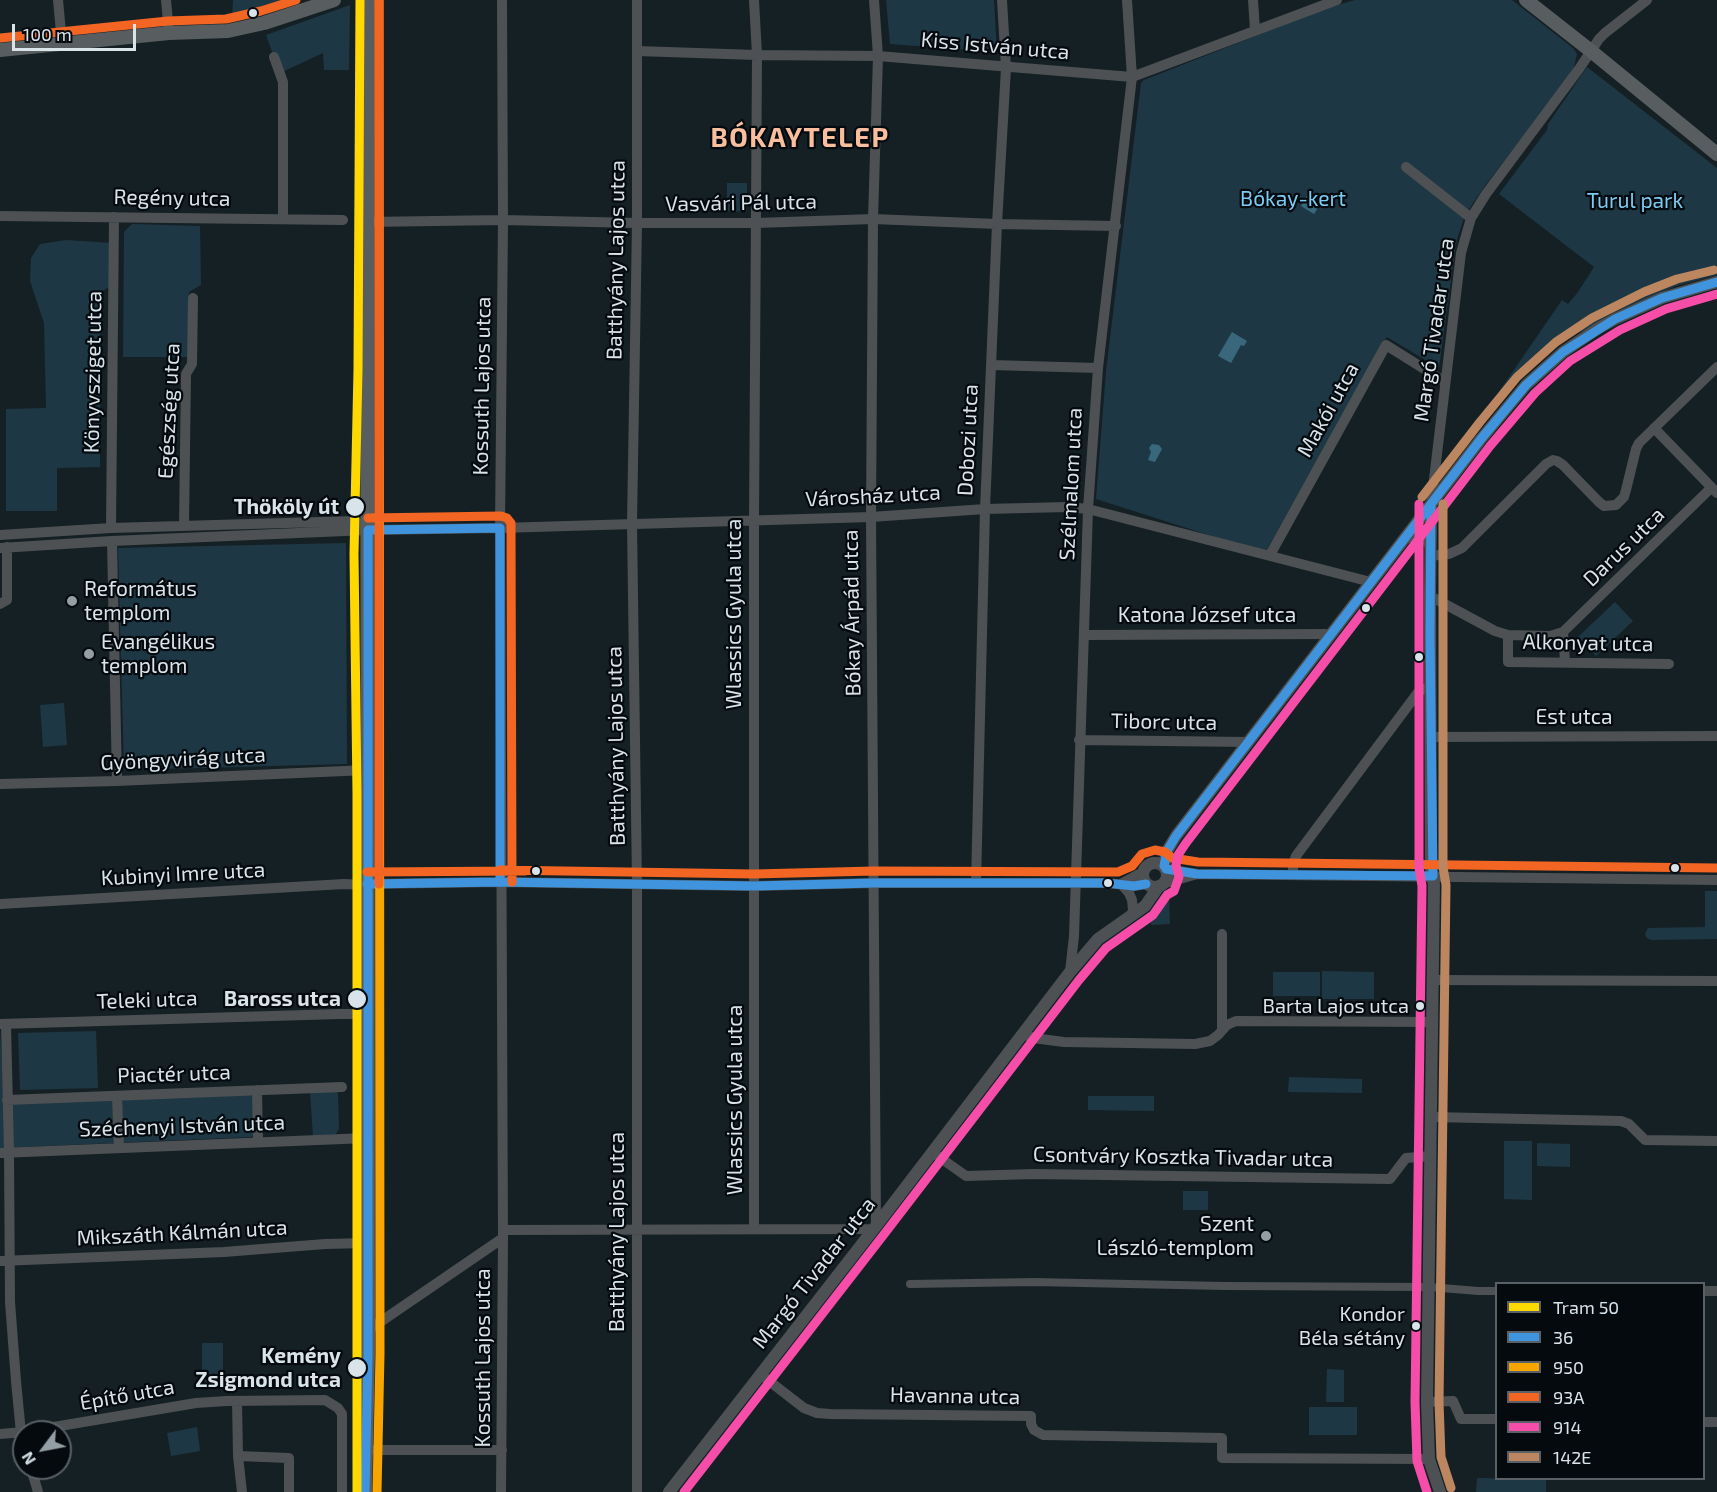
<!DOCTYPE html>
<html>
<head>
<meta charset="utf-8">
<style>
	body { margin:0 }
	#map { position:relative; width:1717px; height:1492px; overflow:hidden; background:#152025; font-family:"Exo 2",sans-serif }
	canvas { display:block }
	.legend { position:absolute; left:1495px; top:1282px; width:210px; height:198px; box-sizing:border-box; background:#040a0e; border:2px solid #596166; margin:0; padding:8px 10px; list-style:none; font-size:18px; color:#d8e3ea }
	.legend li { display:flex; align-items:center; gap:12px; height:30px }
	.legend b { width:30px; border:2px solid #596166 }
	.north { position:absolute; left:12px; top:1420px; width:60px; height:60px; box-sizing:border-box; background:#040a0e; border:2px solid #596166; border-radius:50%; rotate:238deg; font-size:16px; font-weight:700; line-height:24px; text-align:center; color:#d8e3ea }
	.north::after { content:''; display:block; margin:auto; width:21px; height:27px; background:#949fa5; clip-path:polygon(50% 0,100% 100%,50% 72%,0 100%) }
	.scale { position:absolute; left:12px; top:24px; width:124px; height:27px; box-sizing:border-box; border:3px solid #d8e3ea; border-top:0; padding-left:8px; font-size:18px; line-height:21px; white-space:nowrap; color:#d8e3ea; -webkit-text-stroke:4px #040a0e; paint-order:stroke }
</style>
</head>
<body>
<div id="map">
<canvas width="1717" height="1492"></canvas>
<ul class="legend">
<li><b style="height:8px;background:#ffd800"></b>Tram 50</li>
<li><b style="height:8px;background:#4094de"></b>36</li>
<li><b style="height:8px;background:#f7a600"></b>950</li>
<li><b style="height:8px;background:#f26522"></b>93A</li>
<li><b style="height:8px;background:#f54da8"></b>914</li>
<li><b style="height:8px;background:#bb8660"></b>142E</li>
</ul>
<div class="north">N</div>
<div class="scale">100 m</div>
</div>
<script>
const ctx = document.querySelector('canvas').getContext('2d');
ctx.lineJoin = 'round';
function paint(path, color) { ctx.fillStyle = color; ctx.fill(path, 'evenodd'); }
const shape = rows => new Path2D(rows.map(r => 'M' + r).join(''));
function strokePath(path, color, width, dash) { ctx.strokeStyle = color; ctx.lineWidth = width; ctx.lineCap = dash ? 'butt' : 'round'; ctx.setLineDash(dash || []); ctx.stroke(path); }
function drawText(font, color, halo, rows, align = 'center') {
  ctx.font = font + ' "Exo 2",sans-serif'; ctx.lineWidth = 4.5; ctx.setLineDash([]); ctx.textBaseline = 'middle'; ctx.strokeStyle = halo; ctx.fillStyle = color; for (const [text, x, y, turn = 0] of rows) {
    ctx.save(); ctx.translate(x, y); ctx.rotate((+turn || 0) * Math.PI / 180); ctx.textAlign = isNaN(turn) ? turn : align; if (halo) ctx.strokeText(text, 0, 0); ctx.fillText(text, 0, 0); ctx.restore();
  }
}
const green = shape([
	[233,0,294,0,232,18],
	[886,0,994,0,997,52,890,44],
	[1355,0,1512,0,1573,48,1577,54,1573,72,1484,187,1465,215,1457,239,1455,250,1439,368,1387,337,1265,553,1096,499,1106,371,1141,83,1144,80,1327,8],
	[350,5,349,70,324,70,323,53,280,73,266,35],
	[1587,67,1717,168,1717,275,1676,286,1613,313,1584,331,1563,336,1536,356,1517,375,1485,412,1562,300,1568,304,1578,292,1594,267,1499,194,1547,130,1548,124],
	[727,183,747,183,747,212,727,211],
	[132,224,200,226,201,285,189,292,188,357,123,357,124,232],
	[66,240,113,243,113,284,100,293,100,467,57,468,57,511,6,511,6,409,46,408,44,323,30,281,31,258,40,244],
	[346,543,347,764,124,770,118,548],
	[1615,602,1633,621,1596,656,1578,637],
	[64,703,67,745,43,747,40,705],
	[1705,891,1717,891,1717,939,1651,940,1647,938,1645,934,1648,928,1705,927],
	[1169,894,1170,924,1152,925,1149,921,1150,915,1157,909,1166,896],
	[1322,971,1374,972,1374,999,1322,999],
	[1273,972,1320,972,1320,996,1273,996],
	[0,1028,4,1103,249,1093,254,1098,255,1135,251,1137,0,1148],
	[96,1031,98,1088,20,1090,18,1033],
	[1289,1077,1362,1079,1362,1093,1288,1092],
	[337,1091,338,1095,339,1129,335,1135,313,1136,310,1092],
	[1088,1096,1154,1096,1154,1111,1088,1110],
	[1504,1141,1532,1141,1532,1200,1504,1199],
	[1537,1143,1570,1144,1570,1167,1537,1166],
	[1183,1191,1208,1191,1208,1210,1183,1210],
	[202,1343,223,1343,223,1383,202,1383],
	[1327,1369,1344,1370,1344,1402,1326,1402],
	[1309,1407,1357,1407,1357,1435,1309,1435],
	[197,1427,200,1451,171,1456,167,1433],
	[1477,1478,1546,1479,1546,1492,1476,1492]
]);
const water = shape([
	[1310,191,1323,200,1314,214,1301,206],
	[1232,332,1247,341,1244,346,1241,345,1231,363,1218,356],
	[1152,444,1159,445,1162,449,1155,462,1148,460,1151,452,1149,448]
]);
const pedestrian = shape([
	[910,1284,1034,1282,1225,1286,1429,1287,1478,1291,1496,1291]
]);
const minor = shape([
	[58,0,62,43],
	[166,0,169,33],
	[754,0,757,55,754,520,754,1229],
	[874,0,878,56,873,219,871,517,876,1226],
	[1253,0,1255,30],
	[637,51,757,55,878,56,1132,77,1337,0],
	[274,57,283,82,283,219],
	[1406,167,1471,218],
	[0,216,343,220],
	[367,222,503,220,637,223,757,223,873,219,997,224,1116,226],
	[991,365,1098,368],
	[1654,428,1717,493],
	[1431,504,1461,253,1471,218,1486,194,1579,69,1599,39,1605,33,1647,0],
	[184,526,186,374,192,364,193,298],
	[111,528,114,217],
	[0,535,111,528,355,521,368,530],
	[1404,540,1418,534,1427,540,1430,548],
	[112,541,117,781],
	[0,548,112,541,368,530,500,528,871,517,985,509,1067,507,1088,509,1371,582],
	[1270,555,1386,345,1445,382],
	[1430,556,1449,554,1462,548,1546,464,1553,460,1557,461,1563,465,1599,502,1604,506,1616,505,1624,497,1626,490,1636,449,1639,443,1717,367],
	[1430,596,1495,631,1508,635,1550,636,1563,632,1711,488],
	[0,604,7,600,7,547],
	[1563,632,1565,662],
	[1084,635,1331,634],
	[1508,635,1508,662,1669,664],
	[1431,737,1717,736],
	[1079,740,1248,742],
	[0,784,117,781,367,770],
	[1166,869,1197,874,1717,880],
	[1293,875,1293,864,1296,856,1419,691,1430,687],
	[976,883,985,509,997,224,1006,68,1002,0],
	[1165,883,1194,875],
	[367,884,500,882,754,886,874,883,1107,883,1134,886,1146,884],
	[1121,884,1129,893,1132,900,1133,910,1131,916],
	[1121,884,1143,872],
	[0,904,344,884,367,885],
	[1070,972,1074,936,1088,509,1098,368,1132,77,1127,0],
	[1432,980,1717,981],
	[0,1024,340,1014,368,1014],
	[6,1024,9,1152,10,1302,16,1381,21,1433,24,1444],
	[1222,1030,1222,934],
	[1023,1034,1033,1038,1064,1042,1195,1044,1210,1041,1218,1035,1227,1025,1236,1021,1432,1022],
	[257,1090,258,1142],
	[117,1096,119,1148],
	[7,1100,342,1087],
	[1431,1117,1621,1121,1629,1124,1645,1140,1717,1141],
	[932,1152,966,1176,1034,1174,1390,1179,1406,1158,1431,1156],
	[0,1153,367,1138],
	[503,1230,874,1229],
	[0,1261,224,1252,325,1244,367,1243],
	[1704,1291,1717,1291],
	[367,1331,503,1238],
	[760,1374,804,1408,817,1413,830,1414,1031,1416,1031,1424,1034,1430,1043,1435,1222,1438,1222,1458,1429,1459],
	[237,1401,238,1456,242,1492],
	[1427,1402,1453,1401,1461,1419,1496,1419],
	[1704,1422,1717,1422],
	[24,1432,196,1403,227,1401,325,1400,338,1408,342,1414,342,1492],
	[0,1434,24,1432],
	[365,1450,502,1450],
	[238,1456,289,1458,289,1492],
	[31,1468,38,1492],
	[501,1492,503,1238,500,528,503,220,502,0],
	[637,1492,637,884,632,523,637,223,637,0]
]);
const tertiary = shape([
	[1431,504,1430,596,1431,868,1434,885,1427,1402,1429,1459,1440,1492],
	'1143 875a12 12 0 1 1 24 0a12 12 0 1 1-24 0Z',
	[1164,866,1167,851,1176,836,1481,439,1526,385,1563,352,1597,329,1615,319,1662,298,1717,282],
	[669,1492,876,1226,1070,972,1098,939,1145,906,1159,886]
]);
const secondary = shape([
	[1526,0,1591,51,1717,154],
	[0,50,169,33,228,31,264,23,334,0],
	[365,1492,368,1354,367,0]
]);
const bus1 = shape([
	[1164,866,1167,851,1176,836,1481,439,1526,385,1563,352,1615,319,1662,298,1717,282],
	[1166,869,1197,874,1433,876,1430,635,1431,504],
	[367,884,500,882,754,886,874,883,1107,883,1134,886,1146,884],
	[365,1492,368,1354,368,530,500,528,500,882]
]);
const bus2 = shape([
	[377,1492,380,1354,379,0]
]);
const bus3 = shape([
	[379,0,379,884],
	[0,38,168,21,226,19,261,11,296,0],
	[368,518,501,516,507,518,511,523,512,882],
	[500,870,754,874,874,871,1118,872,1132,866,1142,854,1155,850,1165,852,1172,858,1198,862,1717,868],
	[367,872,525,871]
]);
const bus4 = shape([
	[1419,504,1419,868,1422,886,1415,1402,1417,1461,1427,1492],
	[684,1492,885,1233,1079,980,1106,948,1153,915,1167,895,1174,891,1179,877,1176,865,1178,855,1186,843,1490,446,1535,393,1570,361,1620,330,1666,309,1717,294]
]);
const bus5 = shape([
	[1422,497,1480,422,1517,377,1556,342,1592,318,1644,292,1677,279,1714,270],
	[1443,504,1443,867,1446,885,1439,1402,1441,1457,1451,1488]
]);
const tram1 = shape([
	[357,1492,357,794,354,554,358,370,360,0]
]);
const markers = [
	[253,13,5,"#d8e3ea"],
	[355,507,10,"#d8e3ea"],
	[72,601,6,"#949fa5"],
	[1366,608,5,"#d8e3ea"],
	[89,654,6,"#949fa5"],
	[1419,657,5,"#d8e3ea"],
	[1675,868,5,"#d8e3ea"],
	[536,871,5,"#d8e3ea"],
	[1108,883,5,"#d8e3ea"],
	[357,999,10,"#d8e3ea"],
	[1420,1006,5,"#d8e3ea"],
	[1266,1236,6,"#949fa5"],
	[1416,1326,5,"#d8e3ea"],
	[357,1368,10,"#d8e3ea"]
];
const busNames = [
	["Barta Lajos utca",1409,1006],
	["Kondor",1405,1314],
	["Béla sétány",1405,1338]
];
const streetNames = [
	["Kiss István utca",995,46,5],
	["Regény utca",172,198,1],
	["Vasvári Pál utca",741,203,-1],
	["Batthyány Lajos utca",616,260,-89],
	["Margó Tivadar utca",1434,330,-82],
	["Könyvsziget utca",93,372,-89],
	["Kossuth Lajos utca",482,386,-89],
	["Makói utca",1328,410,-61],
	["Egészség utca",169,411,-87],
	["Dobozi utca",968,440,-87],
	["Szélmalom utca",1071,484,-87],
	["Városház utca",873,496,-3],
	["Darus utca",1624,547,-44],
	["Bókay Árpád utca",852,613,-91],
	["Wlassics Gyula utca",734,614,-90],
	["Katona József utca",1207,615],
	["Alkonyat utca",1588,643,1],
	["Est utca",1574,717],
	["Tiborc utca",1164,722,1],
	["Batthyány Lajos utca",616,746,-91],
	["Gyöngyvirág utca",183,759,-3],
	["Kubinyi Imre utca",183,874,-3],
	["Teleki utca",147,1000,-2],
	["Piactér utca",174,1074,-2],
	["Wlassics Gyula utca",735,1100,-90],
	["Széchenyi István utca",182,1126,-2],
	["Csontváry Kosztka Tivadar utca",1183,1157,1],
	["Batthyány Lajos utca",617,1232,-90],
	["Mikszáth Kálmán utca",182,1233,-3],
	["Margó Tivadar utca",814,1273,-52],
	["Kossuth Lajos utca",483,1358,-90],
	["Építő utca",127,1395,-10],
	["Havanna utca",955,1396,1]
];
const parkNames = [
	["Bókay-kert",1293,199],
	["Turul park",1635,201]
];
const stopNames = [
	["Thököly út",339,507],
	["Baross utca",341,999],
	["Kemény",341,1356],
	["Zsigmond utca",341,1380]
];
const poiNames = [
	["Református",84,589],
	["templom",84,613],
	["Evangélikus",101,642],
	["templom",101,666],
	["Szent",1254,1224,"right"],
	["László-templom",1254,1248,"right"]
];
const districtNames = [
	["BÓKAYTELEP",800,138]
];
paint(green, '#1e3744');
paint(water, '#39687d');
strokePath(pedestrian, '#4d5153', 8);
strokePath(minor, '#4d5153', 10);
strokePath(tertiary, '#4d5153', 12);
strokePath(secondary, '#585d5f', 14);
strokePath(bus1, '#4094de', 9);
strokePath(bus2, '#f7a600', 9);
strokePath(bus3, '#f26522', 9);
strokePath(bus4, '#f54da8', 9);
strokePath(bus5, '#bb8660', 9);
strokePath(tram1, '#ffd800', 9);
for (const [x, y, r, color] of markers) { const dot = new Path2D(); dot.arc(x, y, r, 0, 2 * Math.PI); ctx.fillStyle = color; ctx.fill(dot); strokePath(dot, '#040a0e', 2); }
drawText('20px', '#d8e3ea', '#040a0e', busNames, 'right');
drawText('21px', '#d8e3ea', '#040a0e', streetNames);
drawText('21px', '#7ccbf1', '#040a0e', parkNames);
drawText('bold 21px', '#d8e3ea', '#040a0e', stopNames, 'right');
drawText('21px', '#d8e3ea', '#040a0e', poiNames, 'left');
ctx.letterSpacing = '1.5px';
drawText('bold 27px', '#f8be9e', '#040a0e', districtNames);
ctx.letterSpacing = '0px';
</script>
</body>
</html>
